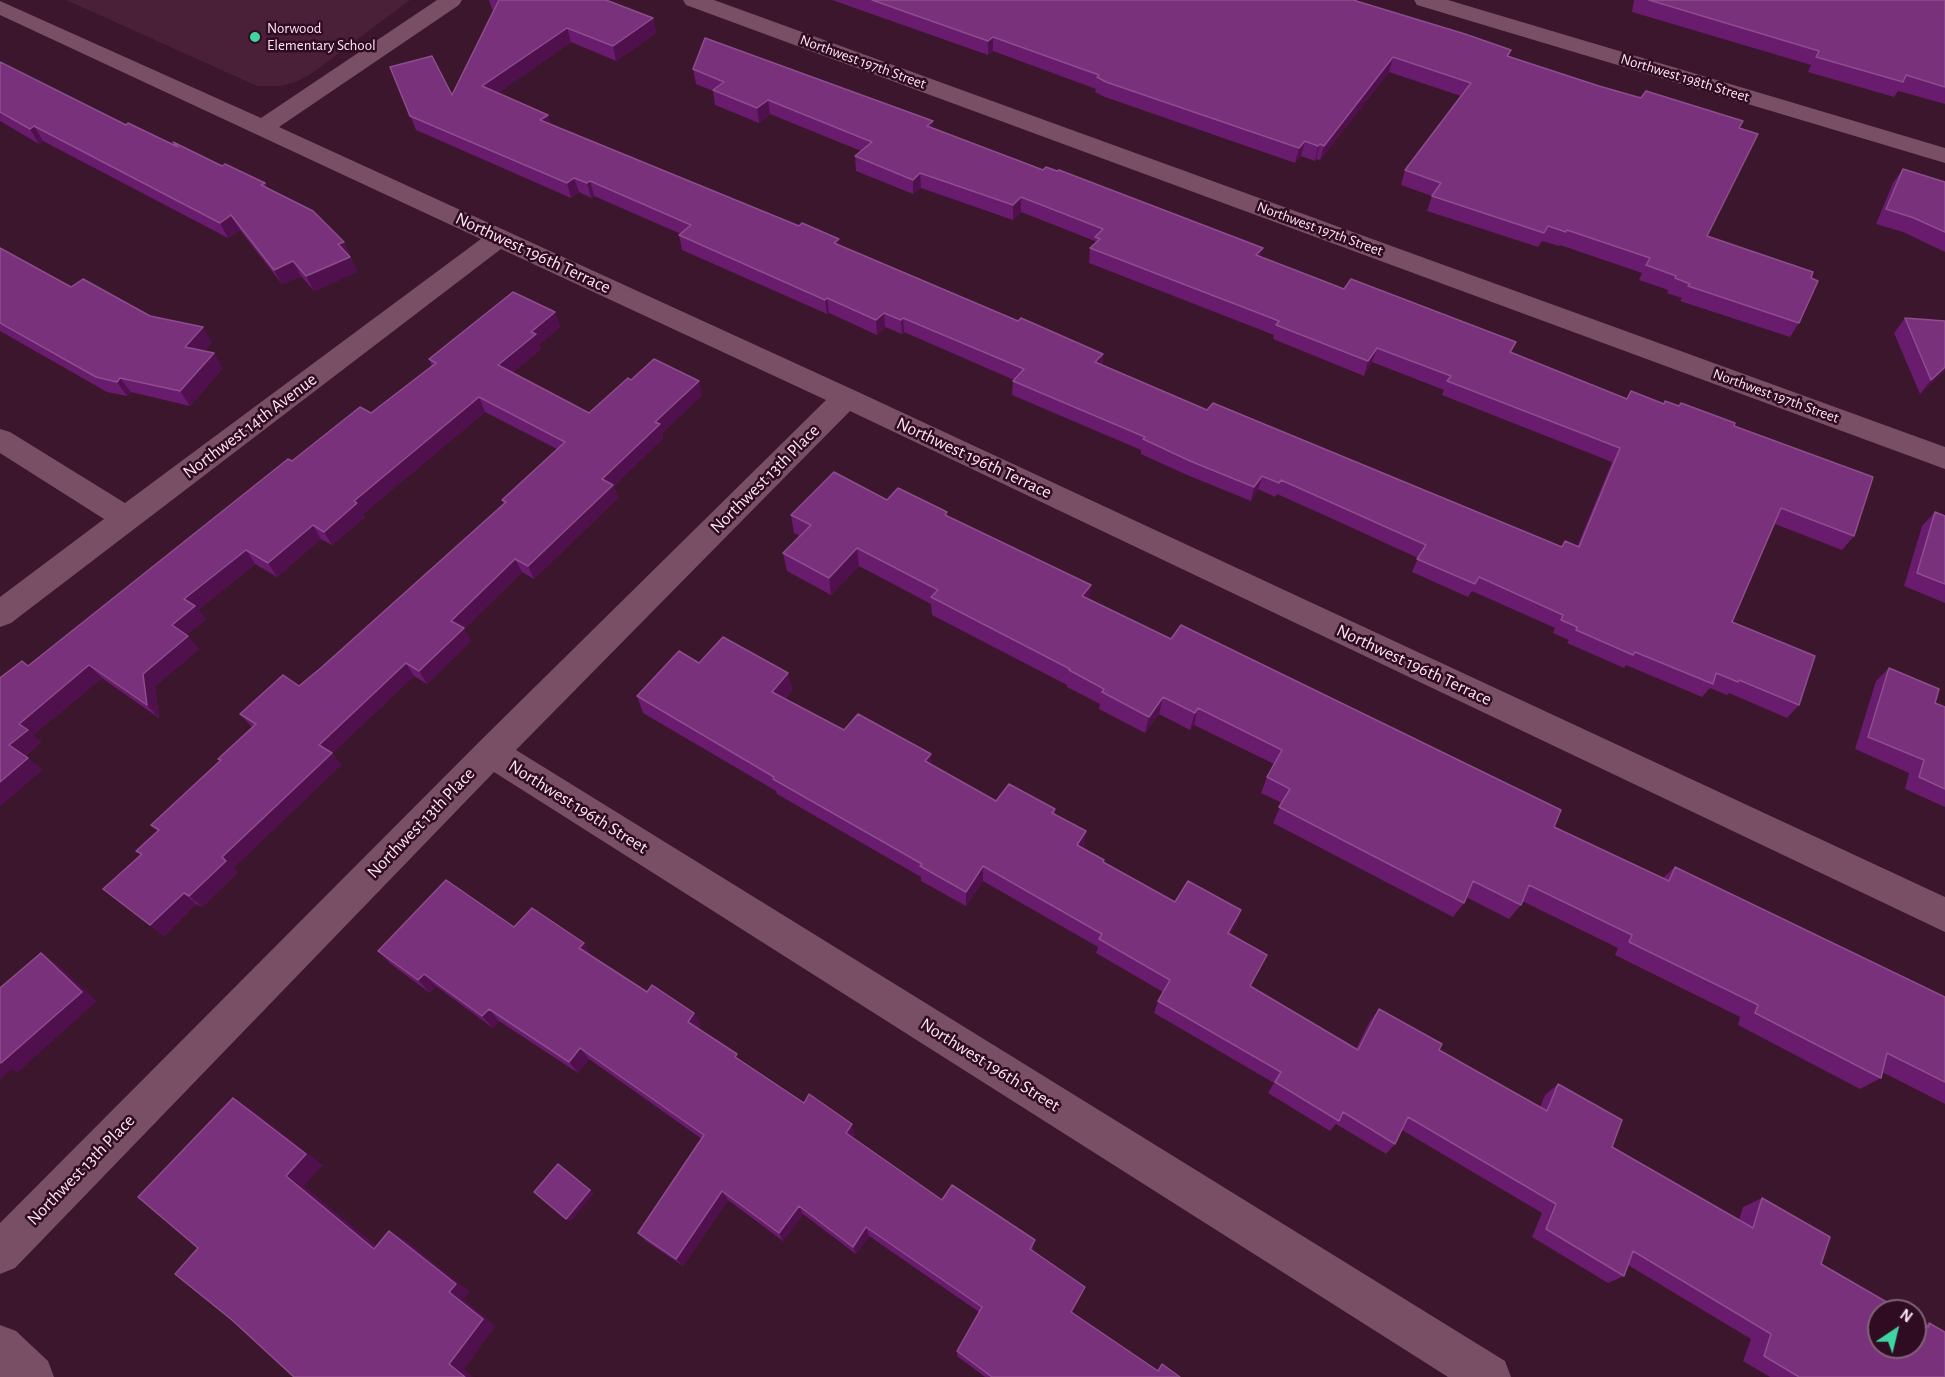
<!DOCTYPE html>
<html>
<head>
<meta charset="utf-8">
<style>
	body { margin:0 }
	#map { position:relative; width:1945px; height:1377px; overflow:hidden; background:#3b162c; font-family:"Alegreya Sans",sans-serif }
	canvas { display:block }
	.north { position:absolute; left:1867px; top:1299px; width:60px; height:60px; box-sizing:border-box; background:#300c22; border:2px solid #826275; border-radius:50%; rotate:35deg; font-size:16px; font-weight:700; line-height:24px; text-align:center; color:#fee4f1 }
	.north::after { content:''; display:block; margin:auto; width:21px; height:27px; background:#40d4a2; clip-path:polygon(50% 0,100% 100%,50% 72%,0 100%) }
</style>
</head>
<body>
<div id="map">
<canvas width="1945" height="1377"></canvas>
<div class="north">N</div>
</div>
<script>
const ctx = document.querySelector('canvas').getContext('2d');
ctx.lineJoin = 'round';
function paint(path, color) { ctx.fillStyle = color; ctx.fill(path, 'evenodd'); }
const shape = rows => new Path2D(rows.map(r => 'M' + r).join(''));
function strokePath(path, color, width, dash) { ctx.strokeStyle = color; ctx.lineWidth = width; ctx.lineCap = dash ? 'butt' : 'round'; ctx.setLineDash(dash || []); ctx.stroke(path); }
function drawText(font, color, halo, rows, align = 'center') {
  ctx.font = font + ' "Alegreya Sans",sans-serif'; ctx.lineWidth = 5; ctx.setLineDash([]); ctx.textBaseline = 'middle'; ctx.strokeStyle = halo; ctx.fillStyle = color; for (const [text, x, y, turn = 0] of rows) {
    ctx.save(); ctx.translate(x, y); ctx.rotate((+turn || 0) * Math.PI / 180); ctx.textAlign = isNaN(turn) ? turn : align; if (halo) ctx.strokeText(text, 0, 0); ctx.fillText(text, 0, 0); ctx.restore();
  }
}
const built = shape([
	[66,0,410,0,311,74,296,82,280,86,257,86]
]);
const minor = shape([
	[437,0,462,0,459,5,279,127,856,391,1945,897,1945,932,850,411,516,750,1505,1361,1511,1377,1448,1377,494,772,15,1268,0,1274,0,1223,479,742,826,400,501,249,11,623,0,627,0,597,104,519,0,453,0,429,10,432,125,503,481,239,0,15,0,1,261,118,437,0],
	[683,0,714,0,1945,447,1945,469,686,5,683,0],
	[1414,0,1448,0,1945,148,1945,163,1417,5,1414,0],
	[0,1325,16,1331,48,1361,54,1377,0,1377,0,1325]
]);
const wall = shape([
	[489,0,606,0,653,18,656,33,616,61,571,42,498,93,550,124,799,226,839,239,839,246,1018,321,1103,354,1102,365,1207,410,1562,547,1577,547,1612,462,1442,395,1444,390,1372,362,1364,376,1273,339,1274,335,1089,263,1090,248,1095,244,1095,241,1021,212,1013,220,921,188,913,194,856,171,855,156,861,151,770,114,759,123,715,105,713,91,696,84,693,69,933,121,933,129,1344,289,1516,342,1511,352,1627,399,1664,404,1734,426,1854,536,1842,550,1775,524,1732,622,1799,705,1787,718,1729,693,1727,695,1710,688,1702,697,1626,665,1624,668,1567,643,1569,640,1553,633,1555,628,1472,591,1468,597,1412,572,1418,558,1324,515,1277,494,1275,497,1258,489,1251,501,1187,475,1141,454,1141,450,1012,395,1013,381,1014,380,904,332,902,334,885,327,877,335,829,313,827,314,682,250,679,235,681,234,594,196,591,198,579,192,571,198,416,130,390,67,452,95,494,10,492,9],
	[832,0,1353,0,1511,50,1509,56,1599,86,1739,128,1707,236,1811,278,1799,323,1790,337,1680,301,1682,298,1667,293,1668,290,1639,280,1642,273,1560,245,1559,246,1542,241,1538,247,1427,211,1432,196,1401,185,1405,170,1461,96,1389,72,1320,160,1316,159,1315,161,1301,156,1295,163,1105,97,1095,92,1096,89,993,51,988,55],
	[1634,0,1945,0,1945,104,1898,91,1894,97,1808,72,1811,65,1632,12],
	[0,62,126,125,176,147,173,142,222,166,265,183,268,189,344,242,357,272,314,291,301,276,282,284,240,230,228,238,43,141,39,144,0,121],
	[1903,169,1945,182,1945,252,1903,232,1876,224,1893,183],
	[0,248,71,287,150,316,212,342,204,351,223,368,190,406,131,392,127,396,107,392,0,331],
	[555,312,560,327,539,344,541,349,512,373,589,413,631,380,702,395,662,433,663,438,614,486,618,498,534,579,522,572,464,629,471,641,427,684,414,676,332,753,341,765,233,868,238,872,202,907,196,904,164,936,103,889,141,854,136,851,158,831,151,825,220,761,218,759,252,727,240,714,299,686,322,667,504,504,502,500,557,449,485,412,363,514,365,517,332,545,321,539,277,577,255,564,198,610,206,619,186,635,199,649,155,686,159,718,102,678,33,735,41,742,25,756,42,770,0,806,28,666,292,461,371,413,432,366,429,359],
	[1905,318,1945,321,1945,370,1920,394,1894,333],
	[887,500,947,516,1091,585,1089,599,1554,827,1663,878,1675,867,1945,997,1945,1104,1882,1072,1881,1078,1860,1089,1738,1025,1740,1017,1615,955,1618,948,1522,901,1521,905,1509,919,1466,897,1464,903,1453,917,1273,823,1282,803,1261,793,1267,777,1274,764,1194,725,1190,730,1159,714,1145,733,1099,709,1100,704,1067,687,1067,685,932,615,931,604,859,566,831,595,787,571,783,553,800,536,794,533,791,515],
	[1935,512,1945,516,1945,603,1904,586,1922,526],
	[699,663,788,673,792,690,785,699,844,730,931,754,931,764,996,801,1055,809,1055,814,1084,846,1083,848,1104,860,1103,862,1175,902,1241,910,1236,924,1230,934,1260,968,1251,986,1356,1049,1370,1021,1379,1009,1439,1050,1540,1107,1545,1095,1558,1084,1612,1147,1739,1220,1743,1207,1762,1198,1821,1264,1925,1324,1929,1323,1945,1377,1770,1377,1743,1361,1751,1339,1628,1265,1624,1276,1608,1283,1532,1237,1542,1213,1402,1130,1395,1144,1386,1154,1336,1124,1330,1131,1268,1093,1274,1083,1154,1013,1158,1001,1163,992,1096,953,1098,947,983,881,966,906,921,881,921,877,777,794,776,791,643,713,637,696],
	[1889,668,1935,703,1945,707,1945,807,1905,789,1909,773,1855,749,1876,681],
	[514,927,592,956,647,992,694,1013,700,1025,698,1029,739,1059,804,1103,855,1135,852,1138,942,1200,1035,1240,1032,1251,1082,1294,1072,1312,1157,1370,1162,1364,1180,1377,985,1377,957,1356,957,1351,979,1312,869,1236,856,1254,803,1214,783,1241,728,1200,683,1266,646,1241,638,1233,702,1139,589,1059,578,1073,499,1021,493,1028,436,986,430,993,391,964,378,951]
]);
const shadedWall = shape([
	[653,18,656,33,616,61,613,46],
	[567,28,571,42,487,101,482,86],
	[993,37,993,51,988,55,988,41],
	[1393,57,1389,72,1320,160,1324,146],
	[768,100,770,114,759,123,757,108],
	[548,115,552,129,540,120],
	[933,121,933,136,927,126],
	[34,126,43,141,39,144,30,129],
	[1305,141,1301,156,1295,163,1299,148],
	[1320,144,1316,159,1315,161,1318,146],
	[920,173,921,188,913,194,913,180],
	[574,178,579,192,571,198,567,183],
	[590,181,594,196,591,198,587,183],
	[1021,197,1021,212,1013,220,1013,205],
	[231,215,240,230,228,238,220,223],
	[839,239,840,254,834,243],
	[344,242,357,272,314,291,306,276,338,244],
	[1263,248,1260,262,1256,255],
	[293,261,301,276,282,284,274,270],
	[827,298,829,313,827,314,825,300],
	[555,312,560,327,539,344,541,349,504,380,498,365,531,332],
	[884,313,885,327,877,335,876,320],
	[903,318,904,332,902,334,901,320],
	[203,327,212,342,194,361,185,347],
	[1377,348,1372,362,1364,376,1368,361],
	[214,353,223,368,190,406,180,391],
	[1103,354,1101,368,1095,362],
	[1945,367,1945,370,1920,394,1931,380],
	[120,378,131,392,127,396,117,382],
	[699,381,702,395,662,433,663,438,614,486,618,498,534,579,528,566,602,479,655,422],
	[479,397,485,412,363,514,365,517,332,545,324,532,354,501],
	[1262,476,1258,489,1251,501,1254,487],
	[313,525,321,539,277,577,268,563],
	[857,548,859,566,831,595,829,578],
	[246,550,255,564,198,610,206,619,183,638,172,625,184,599],
	[515,559,522,572,464,629,471,641,427,684,419,671,451,621],
	[1091,585,1089,603,1082,596],
	[188,636,199,649,155,686,159,718,147,705,143,674],
	[406,663,414,676,332,753,341,765,233,868,238,872,202,907,189,896,222,857,319,745],
	[89,665,102,678,33,735,41,742,23,757,9,745,19,724],
	[788,673,792,690,776,709,772,692],
	[1163,697,1159,714,1145,733,1149,717],
	[1198,708,1194,725,1190,730,1195,713],
	[931,754,932,770,925,761],
	[28,758,42,770,0,806,0,782],
	[1086,831,1084,846,1075,859,1077,845],
	[983,866,983,881,966,906,966,892],
	[184,893,196,904,164,936,150,925],
	[1241,910,1236,924,1222,947,1228,933],
	[584,943,592,957,579,948],
	[41,953,56,963,97,1001,18,1072,12,1069,0,1080,0,1061],
	[424,974,436,986,430,993,418,980],
	[489,1009,499,1021,493,1028,482,1016],
	[694,1013,700,1025,694,1034,688,1022],
	[580,1048,589,1059,578,1073,569,1062],
	[233,1098,252,1110,323,1165,304,1186,390,1257,374,1249,286,1176],
	[852,1124,855,1135,848,1143,846,1133],
	[590,1190,594,1193,570,1222,566,1219],
	[722,1191,728,1200,683,1266,676,1259],
	[799,1206,803,1214,783,1241,779,1233],
	[866,1227,869,1236,856,1254,853,1247],
	[389,1231,405,1240,470,1292,463,1299,496,1326,464,1369,473,1377,465,1377,449,1364,449,1292]
]);
const building = shape([
	[499,0,606,0,653,18,613,46,567,28,482,86,548,115,540,120,799,226,802,223,839,239,834,243,1018,321,1021,318,1103,354,1095,362,1207,410,1213,403,1562,547,1565,541,1579,547,1620,448,1447,381,1451,376,1377,348,1368,361,1276,325,1279,321,1090,248,1100,239,1095,237,1103,229,1021,197,1013,205,920,173,913,180,855,156,872,142,768,100,757,108,713,90,724,82,693,69,705,38,933,121,927,126,1043,170,1046,167,1057,171,1059,170,1263,248,1256,255,1344,289,1351,279,1516,342,1510,352,1627,399,1631,391,1664,404,1665,401,1679,406,1681,403,1735,423,1734,426,1873,477,1854,536,1781,508,1732,622,1815,656,1799,705,1739,680,1738,682,1716,673,1713,684,1635,652,1633,655,1576,630,1577,627,1561,620,1563,615,1479,577,1475,584,1417,559,1426,545,1328,501,1281,480,1279,483,1262,476,1254,487,1190,461,1143,439,1145,437,1013,381,1024,369,903,318,901,320,884,313,876,320,827,298,825,300,679,235,691,225,590,181,587,183,574,178,567,183,410,116,390,67,432,56,452,95,499,0],
	[872,0,1353,0,1465,34,1511,50,1507,56,1599,86,1641,98,1646,91,1743,121,1739,128,1758,134,1707,236,1813,272,1811,278,1818,281,1799,323,1688,286,1690,284,1675,278,1676,276,1646,265,1650,258,1567,230,1566,232,1548,226,1544,233,1432,196,1441,183,1405,170,1471,83,1393,57,1324,146,1320,144,1318,146,1305,141,1299,148,1106,82,1097,77,1099,75,993,37,988,41,872,0],
	[1649,0,1945,0,1945,87,1906,75,1903,82,1816,57,1819,51,1649,0],
	[0,62,126,125,128,123,178,147,173,142,222,166,225,164,265,183,261,185,313,211,344,242,338,244,350,257,306,276,293,261,274,270,231,215,220,223,34,126,30,129,0,112,0,62],
	[1903,169,1945,182,1945,232,1914,218,1886,209,1903,169],
	[0,248,71,287,83,279,150,316,203,327,185,347,214,353,180,391,120,378,117,382,96,377,0,323,0,248],
	[513,292,555,312,531,332,536,334,498,365,589,413,628,378,631,380,654,359,699,381,655,422,660,424,602,479,613,485,528,566,515,559,451,621,464,628,419,671,406,663,319,745,332,753,222,857,226,861,189,896,184,893,150,925,103,889,142,854,136,851,159,830,151,825,221,760,218,759,256,724,240,714,283,675,299,686,322,667,506,502,502,500,565,442,479,397,354,501,357,503,324,532,313,525,268,563,246,550,184,599,195,606,172,625,188,636,143,674,147,705,89,665,19,724,28,730,9,745,28,758,0,782,0,678,22,661,28,666,288,459,292,461,360,407,371,413,436,363,429,359,513,292],
	[1905,318,1945,321,1945,367,1931,380,1905,318],
	[834,472,887,500,898,488,947,512,945,515,1091,585,1082,596,1171,639,1181,625,1561,810,1554,827,1669,881,1675,867,1945,997,1945,1082,1887,1053,1881,1078,1755,1013,1758,1005,1629,942,1632,935,1529,885,1521,905,1473,881,1464,903,1279,807,1290,789,1267,777,1282,750,1198,708,1195,713,1163,697,1149,717,1102,692,1104,689,1069,670,1070,669,931,597,938,590,857,548,829,578,783,553,811,525,791,515,834,472],
	[1935,512,1945,516,1945,584,1917,573,1935,512],
	[723,637,788,673,772,692,844,730,858,714,931,754,925,761,996,801,1009,784,1055,809,1052,813,1086,831,1077,845,1104,860,1103,862,1175,902,1188,881,1241,910,1228,933,1267,955,1250,986,1358,1050,1379,1009,1442,1044,1439,1050,1547,1111,1558,1084,1622,1120,1612,1147,1753,1228,1762,1198,1830,1237,1821,1264,1902,1311,1879,1311,1879,1347,1915,1347,1915,1319,1929,1327,1929,1323,1945,1332,1945,1377,1799,1377,1764,1356,1771,1334,1633,1251,1624,1276,1546,1229,1556,1204,1408,1117,1395,1144,1343,1112,1339,1121,1275,1082,1281,1072,1158,1001,1170,980,1099,939,1102,934,983,866,966,892,920,866,922,864,773,779,774,777,637,696,679,651,699,663,723,637],
	[1889,668,1939,689,1935,703,1945,707,1945,789,1919,777,1924,760,1868,737,1889,668],
	[446,880,514,927,532,908,584,943,579,948,647,992,652,985,694,1013,688,1022,737,1054,735,1057,804,1103,809,1094,852,1124,846,1133,942,1200,952,1185,1035,1240,1030,1249,1085,1287,1071,1312,1158,1371,1162,1364,1180,1377,992,1377,957,1351,982,1307,866,1227,853,1247,799,1206,779,1233,722,1191,676,1259,638,1233,704,1135,580,1048,569,1062,489,1009,482,1016,424,974,418,980,378,951,446,880],
	[41,953,82,992,1,1063,0,1062,0,988,41,953],
	[233,1098,306,1154,286,1176,374,1249,389,1231,456,1284,449,1292,483,1319,449,1364,465,1377,294,1377,232,1320,175,1274,198,1248,138,1197,233,1098],
	[558,1164,590,1190,566,1219,534,1192,558,1164]
]);
const markers = [
	[255,37,6,"#40d4a2"]
];
const farPoinames = [
	["Norwood",267,28],
	["Elementary School",267,45]
];
const farStreetnames = [
	["Northwest 197th Street",863,62,20],
	["Northwest 198th Street",1685,78,17],
	["Northwest 197th Street",1320,229,20],
	["Northwest 197th Street",1776,396,20]
];
const streetNames = [
	["Northwest 196th Terrace",533,253,25],
	["Northwest 14th Avenue",250,426,-37],
	["Northwest 196th Terrace",974,458,25],
	["Northwest 13th Place",765,479,-45],
	["Northwest 196th Terrace",1414,665,25],
	["Northwest 196th Street",578,807,32],
	["Northwest 13th Place",421,823,-46],
	["Northwest 196th Street",990,1065,32],
	["Northwest 13th Place",81,1170,-46]
];
paint(built, '#4a1f38');
paint(minor, '#794f66');
paint(wall, '#691b6d');
paint(shadedWall, '#50104d');
paint(building, '#79317b');
strokePath(building, '#8e4d8e', 1.5);
for (const [x, y, r, color] of markers) { const dot = new Path2D(); dot.arc(x, y, r, 0, 2 * Math.PI); ctx.fillStyle = color; ctx.fill(dot); strokePath(dot, '#300c22', 2); }
drawText('15px', '#fee4f1', '#300c22', farPoinames, 'left');
drawText('15px', '#fee4f1', '#300c22', farStreetnames);
drawText('18px', '#fee4f1', '#300c22', streetNames);
</script>
</body>
</html>
